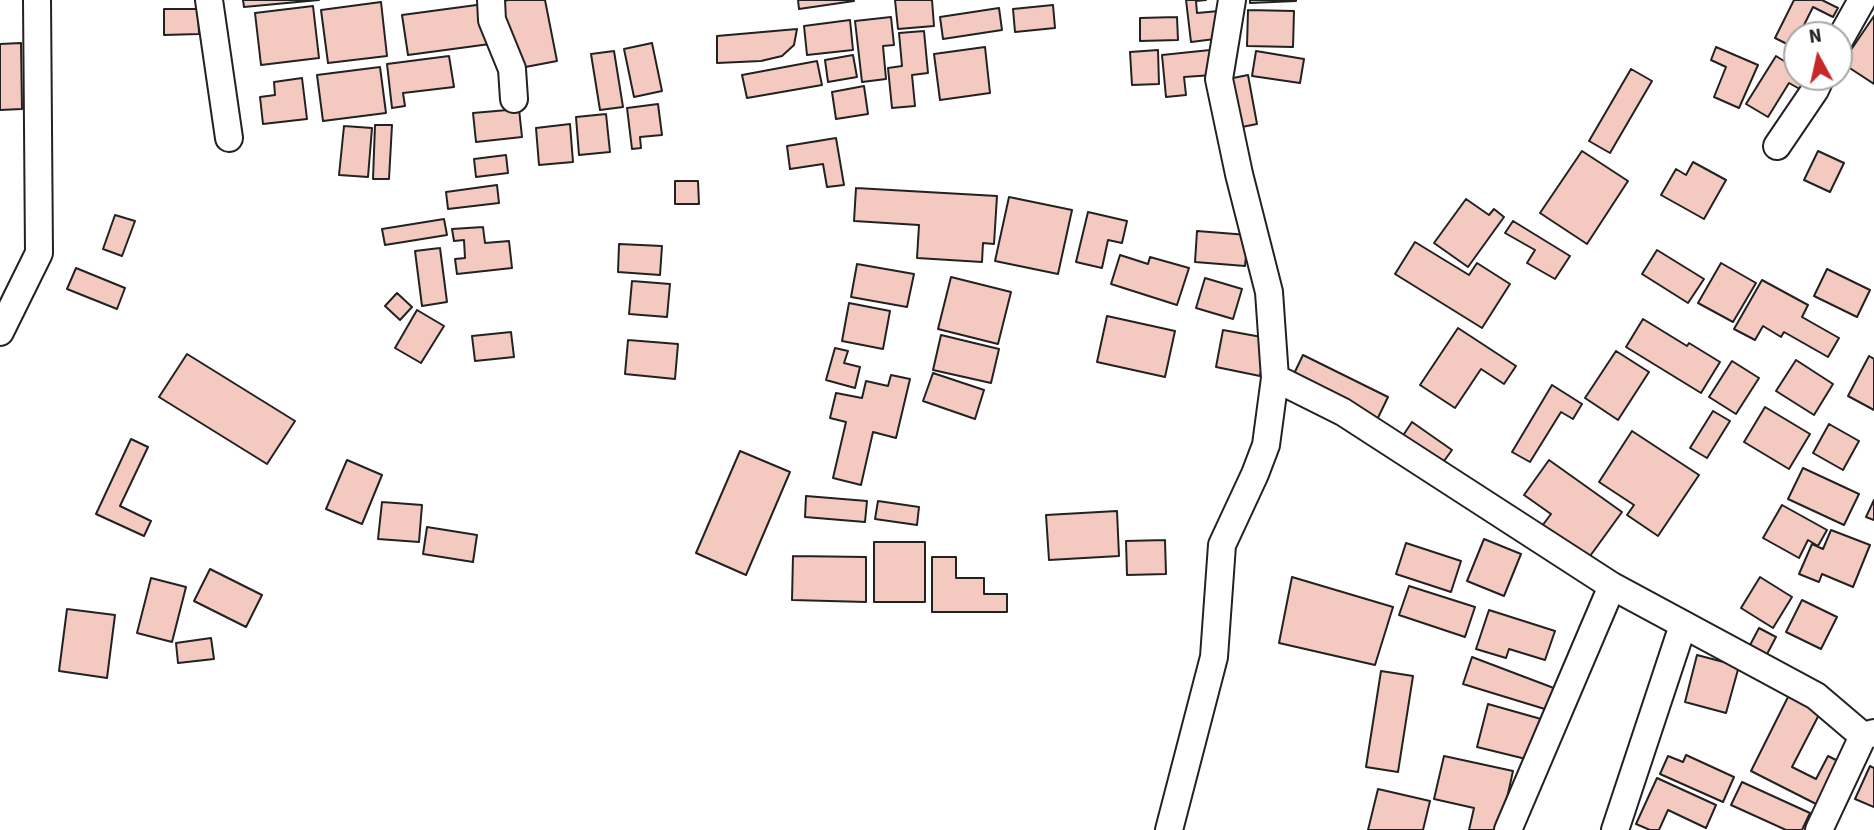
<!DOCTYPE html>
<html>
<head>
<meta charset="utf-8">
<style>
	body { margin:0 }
	#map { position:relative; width:1874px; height:830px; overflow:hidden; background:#fff; font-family:"Source Sans 3",sans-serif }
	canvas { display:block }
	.north { position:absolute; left:1783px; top:21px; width:70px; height:70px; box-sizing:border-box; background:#fff; border:2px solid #a7a7a7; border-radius:50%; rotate:352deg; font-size:19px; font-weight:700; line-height:28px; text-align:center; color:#222 }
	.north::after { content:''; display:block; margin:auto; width:24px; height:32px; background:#c62828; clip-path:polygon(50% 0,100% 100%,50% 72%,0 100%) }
</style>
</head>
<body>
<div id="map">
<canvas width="1874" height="830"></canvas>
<div class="north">N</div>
</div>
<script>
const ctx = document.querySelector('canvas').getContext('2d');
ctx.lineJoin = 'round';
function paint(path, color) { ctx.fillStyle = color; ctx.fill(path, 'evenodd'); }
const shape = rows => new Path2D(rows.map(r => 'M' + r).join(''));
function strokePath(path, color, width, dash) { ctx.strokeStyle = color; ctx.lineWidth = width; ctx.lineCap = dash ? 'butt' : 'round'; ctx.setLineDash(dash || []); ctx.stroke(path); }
const building = shape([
	[243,0,319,0,244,7,243,0],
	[508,0,545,0,557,61,515,69,501,2,508,0],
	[798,0,853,0,854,1,799,9,798,0],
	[895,0,932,0,934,26,898,29,895,0],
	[1186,0,1206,0,1196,1,1197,13,1219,11,1223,38,1191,42,1186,0],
	[1250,0,1296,0,1296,1,1250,3,1250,0],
	[1794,0,1822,0,1838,8,1833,17,1813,7,1799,35,1797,35,1797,39,1793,47,1775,38,1794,0],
	[381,2,387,56,328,63,321,10,381,2],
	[484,4,490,44,408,55,402,15,484,4],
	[1053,5,1055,28,1015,32,1013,9,1053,5],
	[313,6,319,58,261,65,255,13,313,6],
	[999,8,1002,30,943,39,940,17,999,8],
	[164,9,198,9,199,34,164,35,164,9],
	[1248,10,1294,11,1293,47,1247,46,1248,10],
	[1874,16,1874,84,1842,63,1874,16],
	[891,17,894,45,883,46,886,79,862,82,855,21,891,17],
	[1177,17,1178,40,1140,41,1140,18,1177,17],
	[850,20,853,50,807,55,804,26,850,20],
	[797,29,794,45,782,56,761,61,717,63,717,36,797,29],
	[924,31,928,73,912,75,915,106,892,108,888,68,902,66,899,33,924,31],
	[21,43,22,109,0,110,0,44,21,43],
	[652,43,662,91,634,97,624,49,652,43],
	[985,47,990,93,940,100,934,54,985,47],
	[1716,47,1758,65,1739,108,1714,97,1726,67,1711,60,1716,47],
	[1158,50,1159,84,1132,85,1130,52,1158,50],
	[1210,50,1213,75,1184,77,1186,95,1166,97,1162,55,1210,50],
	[614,51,623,107,600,110,591,54,614,51],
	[1256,51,1304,59,1300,83,1252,76,1256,51],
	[853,55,857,77,828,82,825,60,853,55],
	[449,56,454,87,403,93,405,106,392,108,387,64,449,56],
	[1776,56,1797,69,1797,77,1810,77,1805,92,1789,83,1768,117,1746,104,1776,56],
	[817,61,822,85,747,98,742,75,817,61],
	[380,67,386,113,323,121,317,75,380,67],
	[1631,69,1652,81,1610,153,1589,141,1631,69],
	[1248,75,1257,124,1232,129,1223,80,1248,75],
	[302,78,307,119,263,124,260,97,275,95,274,82,302,78],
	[864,86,868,114,836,119,832,92,864,86],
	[658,104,662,135,640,137,641,148,632,149,627,108,658,104],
	[519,109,522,137,476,142,473,113,519,109],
	[606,114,610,152,579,155,576,117,606,114],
	[570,124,573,162,539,165,536,128,570,124],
	[375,125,392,125,389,179,373,179,375,125],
	[344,126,372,128,368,177,339,175,344,126],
	[836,138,844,185,827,187,823,164,790,169,787,146,836,138],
	[1582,151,1628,181,1587,244,1540,213,1582,151],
	[1818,151,1844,163,1830,192,1804,180,1818,151],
	[506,155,508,173,476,177,474,159,506,155],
	[1693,162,1726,180,1704,219,1661,195,1676,169,1686,175,1693,162],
	[675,181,698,181,699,204,675,204,675,181],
	[497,185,499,203,448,209,446,192,497,185],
	[856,188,997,196,994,244,983,243,982,262,917,258,919,225,854,221,856,188],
	[1009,197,1072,210,1058,274,995,261,1009,197],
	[1466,199,1489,215,1494,209,1504,217,1468,267,1434,243,1466,199],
	[1088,212,1127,221,1122,243,1108,240,1102,268,1076,262,1088,212],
	[115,215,135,221,122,256,103,249,115,215],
	[444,219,447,235,385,245,382,229,444,219],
	[1513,221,1570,256,1555,279,1527,263,1535,250,1505,233,1513,221],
	[483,227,485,243,509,241,512,268,457,274,455,259,465,258,464,240,454,241,452,229,483,227],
	[1197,231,1248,235,1245,266,1195,262,1197,231],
	[1415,242,1469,275,1477,263,1510,284,1482,328,1395,274,1415,242],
	[619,244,662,246,660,275,618,272,619,244],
	[440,248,447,302,422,306,415,251,440,248],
	[1657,250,1704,279,1688,303,1642,274,1657,250],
	[1120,255,1148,264,1150,257,1189,268,1177,305,1111,284,1120,255],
	[1721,263,1756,283,1733,322,1698,303,1721,263],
	[857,264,914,274,907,307,851,297,857,264],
	[76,268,125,288,117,309,67,289,76,268],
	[1827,269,1870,290,1857,317,1814,296,1827,269],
	[951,277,1011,292,998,344,938,329,951,277],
	[1205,278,1242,289,1233,319,1196,308,1205,278],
	[1762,280,1808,305,1802,317,1839,338,1828,357,1784,332,1781,337,1763,326,1755,340,1734,329,1762,280],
	[632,281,670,284,667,317,629,314,632,281],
	[397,293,412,307,400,320,385,306,397,293],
	[849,303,890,311,883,349,842,341,849,303],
	[417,310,444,326,421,363,395,348,417,310],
	[1107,316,1175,331,1165,377,1097,362,1107,316],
	[1643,319,1687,346,1689,343,1720,362,1701,393,1626,347,1643,319],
	[1458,328,1516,366,1504,384,1481,369,1455,408,1420,385,1458,328],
	[1223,330,1267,338,1260,376,1216,367,1223,330],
	[511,332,514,357,475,361,472,336,511,332],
	[941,335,999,349,991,383,933,370,941,335],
	[628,340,678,344,675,379,625,374,628,340],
	[835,348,848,351,844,363,860,367,855,388,826,380,835,348],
	[1616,351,1649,372,1618,420,1585,398,1616,351],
	[187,354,295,421,267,464,159,397,187,354],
	[1303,355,1388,397,1375,424,1290,382,1303,355],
	[1869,356,1874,359,1874,410,1848,396,1869,356],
	[1796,360,1833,384,1814,415,1776,391,1796,360],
	[1732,361,1759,378,1736,414,1709,397,1732,361],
	[933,373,984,390,975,419,923,401,933,373],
	[891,375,910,379,896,438,873,432,861,485,833,478,846,422,830,418,836,393,862,398,866,381,888,386,891,375],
	[1552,385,1582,404,1573,419,1561,412,1530,462,1512,452,1552,385],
	[1765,407,1810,434,1789,469,1744,442,1765,407],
	[1713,411,1730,421,1707,458,1690,448,1713,411],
	[1412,422,1452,450,1439,468,1400,440,1412,422],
	[1829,424,1859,441,1843,470,1813,453,1829,424],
	[1632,431,1699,475,1658,536,1627,515,1634,505,1599,482,1632,431],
	[131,439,148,447,120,506,151,521,144,536,96,514,131,439],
	[740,451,790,472,746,575,696,553,740,451],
	[347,460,382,475,362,524,326,509,347,460],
	[1549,460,1622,512,1585,563,1539,530,1551,514,1524,495,1549,460],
	[1803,468,1859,494,1844,525,1788,499,1803,468],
	[806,496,867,501,865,522,805,517,806,496],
	[1874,500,1874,520,1866,517,1874,500],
	[878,501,919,507,917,525,875,519,878,501],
	[382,502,422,505,419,542,378,539,382,502],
	[1782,505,1827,530,1818,546,1808,540,1799,558,1763,538,1782,505],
	[1117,511,1119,556,1049,560,1046,515,1117,511],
	[427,527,477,535,473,562,423,554,427,527],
	[1831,530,1870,545,1853,587,1822,574,1819,582,1799,574,1812,544,1823,549,1831,530],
	[1484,539,1521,554,1504,596,1467,581,1484,539],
	[1165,540,1166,574,1127,575,1126,541,1165,540],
	[874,542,925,542,925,602,874,602,874,542],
	[1406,543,1461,561,1451,592,1396,574,1406,543],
	[793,556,866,557,866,602,792,600,793,556],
	[932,557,956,557,956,578,984,578,984,594,1007,594,1007,612,932,612,932,557],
	[210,569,262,595,246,627,194,601,210,569],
	[1292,577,1393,607,1375,665,1279,643,1292,577],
	[1760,577,1792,597,1773,628,1741,608,1760,577],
	[151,578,186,587,172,642,137,633,151,578],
	[1409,586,1475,607,1465,637,1399,615,1409,586],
	[1802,600,1837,617,1821,649,1786,632,1802,600],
	[67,609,115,615,107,678,59,671,67,609],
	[1489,610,1555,631,1545,660,1509,649,1506,658,1476,649,1489,610],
	[1759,628,1776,637,1766,656,1749,647,1759,628],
	[211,638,214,659,178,663,176,643,211,638],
	[1697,655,1739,666,1726,713,1685,702,1697,655],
	[1472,657,1559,690,1548,710,1463,684,1472,657],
	[1381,671,1413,676,1398,772,1366,767,1381,671],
	[1792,689,1824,705,1792,767,1816,779,1828,756,1842,763,1820,806,1751,771,1792,689],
	[1488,704,1541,719,1530,760,1477,747,1488,704],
	[1686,755,1734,777,1723,802,1660,774,1668,756,1683,762,1686,755],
	[1444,756,1513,771,1500,830,1469,830,1474,808,1434,799,1444,756],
	[1870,766,1874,768,1874,807,1855,799,1870,766],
	[1657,778,1716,805,1706,828,1668,810,1659,830,1650,830,1636,824,1657,778],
	[1742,782,1810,813,1802,830,1786,830,1731,805,1742,782],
	[1378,789,1430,801,1423,830,1368,830,1378,789]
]);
const street = shape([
	[209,0,229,138],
	[491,0,492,20,512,69,514,99],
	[1839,41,1862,0],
	[1777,146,1815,90,1821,77],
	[0,332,39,253,37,0],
	[1275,378,1343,412,1612,586,1816,696,1863,736,1874,733],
	[1169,830,1214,657,1222,545,1255,474,1266,445,1275,378,1269,292,1239,174,1219,79,1232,0],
	[1508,830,1612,586],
	[1615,830,1683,625],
	[1819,830,1863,736]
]);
paint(building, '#f3c9c0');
strokePath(building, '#222', 2);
strokePath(street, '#222', 30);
strokePath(street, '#fff', 26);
</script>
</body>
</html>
